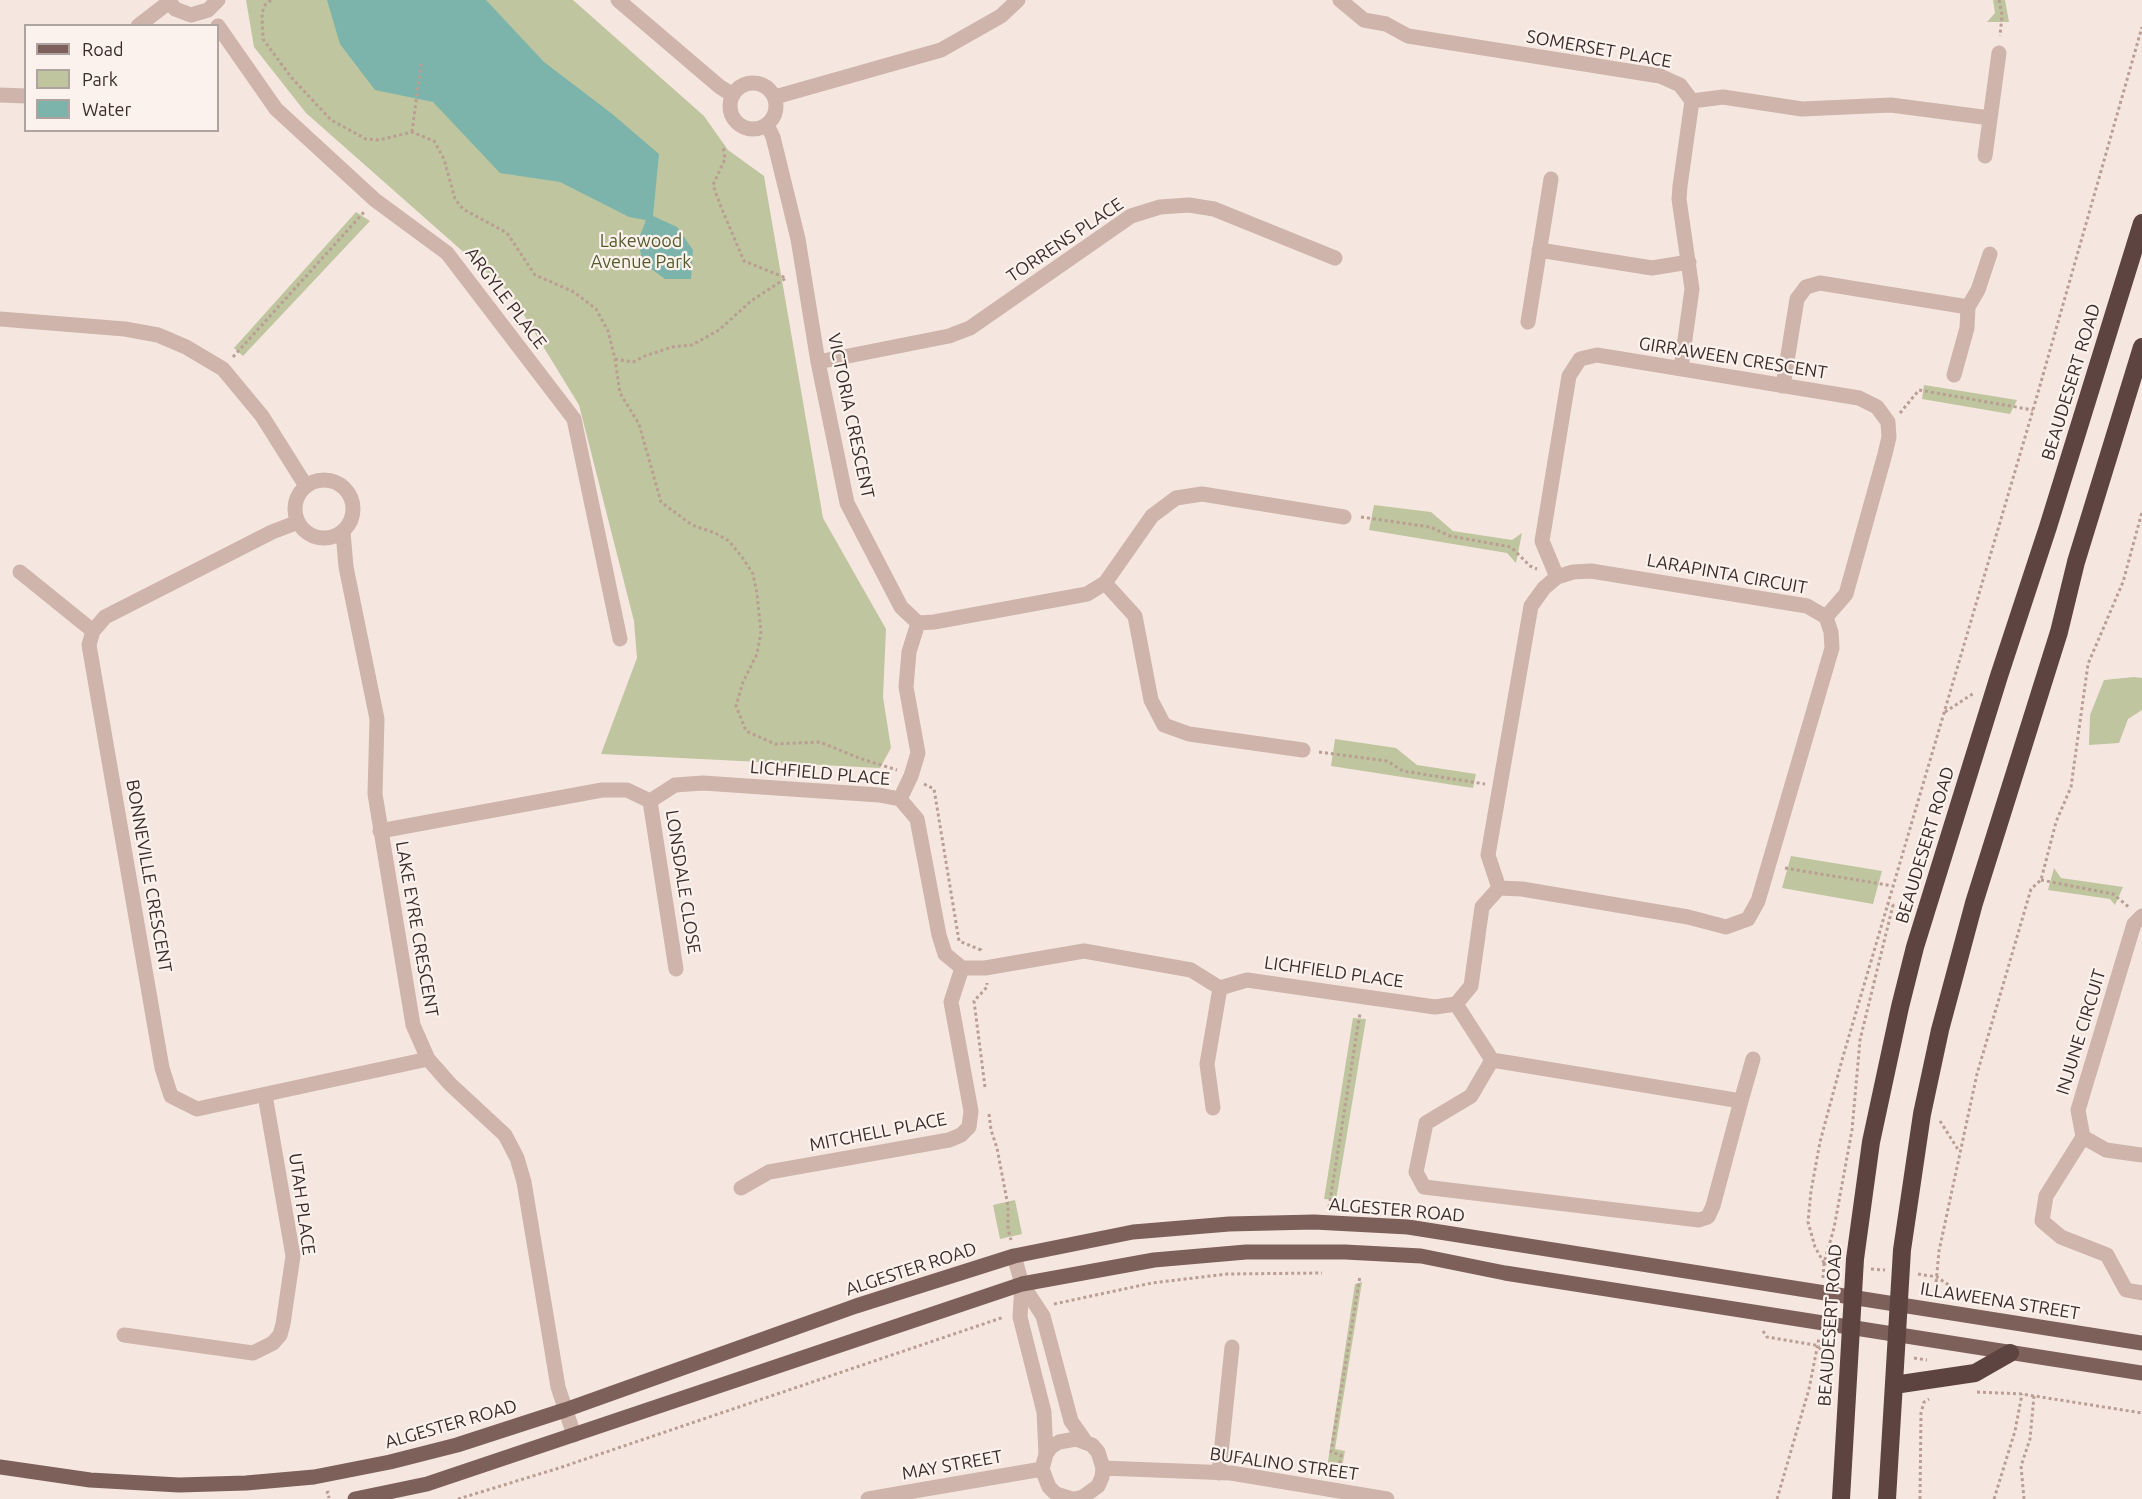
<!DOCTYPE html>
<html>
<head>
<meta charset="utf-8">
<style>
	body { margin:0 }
	#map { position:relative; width:2142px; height:1499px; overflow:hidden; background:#f5e7e0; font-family:Ubuntu,sans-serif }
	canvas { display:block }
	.legend { position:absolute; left:24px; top:24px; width:195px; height:108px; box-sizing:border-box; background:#fbf2ed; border:2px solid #aea39f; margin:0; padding:8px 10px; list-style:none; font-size:18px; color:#3b2c2a }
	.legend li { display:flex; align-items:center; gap:12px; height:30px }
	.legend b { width:30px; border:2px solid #aea39f }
</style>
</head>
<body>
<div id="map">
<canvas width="2142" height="1499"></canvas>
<ul class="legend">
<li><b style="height:8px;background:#7e605a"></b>Road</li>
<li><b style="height:16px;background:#bfc59e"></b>Park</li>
<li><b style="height:16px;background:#7cb4ac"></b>Water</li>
</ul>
</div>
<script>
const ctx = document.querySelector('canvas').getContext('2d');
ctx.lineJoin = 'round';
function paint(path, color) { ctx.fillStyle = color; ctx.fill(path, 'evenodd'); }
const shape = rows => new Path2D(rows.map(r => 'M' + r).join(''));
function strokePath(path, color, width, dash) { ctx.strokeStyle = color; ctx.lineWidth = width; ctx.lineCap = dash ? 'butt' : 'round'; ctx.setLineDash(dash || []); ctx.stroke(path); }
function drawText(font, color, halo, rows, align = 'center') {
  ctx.font = font + ' Ubuntu,sans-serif'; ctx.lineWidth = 4.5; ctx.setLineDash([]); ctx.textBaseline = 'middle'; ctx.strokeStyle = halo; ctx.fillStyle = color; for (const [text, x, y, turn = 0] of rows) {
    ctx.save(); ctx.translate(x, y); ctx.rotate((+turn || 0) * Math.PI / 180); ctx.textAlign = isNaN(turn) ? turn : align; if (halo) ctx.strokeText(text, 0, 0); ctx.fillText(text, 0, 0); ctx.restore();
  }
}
const green = shape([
	[246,0,573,0,704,116,728,150,764,176,823,518,886,629,883,697,891,748,880,768,601,754,637,658,634,621,579,405,511,294,306,113,254,47],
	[1993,0,2005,0,2009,22,1987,22,1995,13],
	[356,212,370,221,243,356,234,348],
	[1924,385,2017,400,2010,414,1922,399],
	[1374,505,1431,512,1453,531,1512,540,1522,533,1516,563,1507,553,1369,530],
	[2134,677,2142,678,2142,710,2128,719,2119,743,2089,745,2090,715,2104,680],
	[1335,739,1396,748,1417,765,1476,774,1473,788,1331,766],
	[1791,856,1882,871,1873,904,1782,888],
	[2054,868,2061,878,2123,887,2115,905,2110,899,2048,890],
	[1353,1018,1366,1019,1336,1200,1324,1199],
	[1015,1200,1022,1234,1000,1239,993,1205],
	[1362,1282,1335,1449,1345,1451,1341,1472,1327,1468,1355,1284]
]);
const water = shape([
	[327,0,486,0,544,62,611,113,659,154,653,216,677,227,693,250,691,279,665,279,643,263,638,241,646,220,629,217,560,182,500,173,433,102,375,90,340,44]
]);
const path = shape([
	[271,0,265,5,262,13,263,39,291,77,331,120,366,139,379,140,412,132,434,141,444,159,455,199,463,209,507,233,535,275,574,292,596,309,608,331,615,359,620,393,639,424,661,502,692,525,715,533,729,541,742,557,753,574,757,594,761,632,757,654,743,682,736,706,746,731,775,744,820,742,859,758,897,770],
	[1999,0,2002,15,2000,36],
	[412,132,421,64],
	[233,357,365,211],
	[615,359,633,362,645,356,672,347,692,345,719,330,751,301,786,278,744,261,721,207,713,185,725,159,723,145],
	[1900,413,1919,390,2033,410],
	[1361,517,1430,527,1450,536,1511,547,1530,566,1537,569],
	[1945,712,1974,693],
	[1319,752,1387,761,1403,771,1485,784],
	[924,784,934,789,959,941,981,950,981,953],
	[1785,868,1893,886],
	[2041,880,2113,894,2130,908],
	[985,1087,974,1001,987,987,987,983],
	[989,1114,991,1130,997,1148,1008,1206,1008,1229,1011,1240],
	[1940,1121,1959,1151],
	[1329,1207,1360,1013],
	[1824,1263,1815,1247,1808,1222,1811,1191,1820,1142,1842,1060,2033,410,2142,27],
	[1824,1263,1837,1265],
	[1871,1269,1885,1270],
	[1918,1274,1937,1277,1953,1288,1981,1297,1986,1301],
	[1823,1278,1824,1263,1834,1228,1852,1130,1860,1040,1893,905,1888,904],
	[1935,1294,1939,1251,1977,1074,2031,889,2041,880,2056,822,2071,787,2088,664,2123,582,2142,512],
	[1054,1304,1152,1283,1227,1274,1322,1273],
	[1763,1331,1767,1337,1833,1348],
	[1819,1347,1830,1368],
	[1914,1358,1927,1360],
	[1977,1392,2022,1394,2142,1413],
	[1338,1475,1341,1455,1331,1452,1360,1276],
	[326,1493,328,1492,329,1498],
	[458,1499,556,1469,1004,1317],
	[1777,1499,1809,1389,1819,1338],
	[1920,1499,1921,1413,1924,1402,1929,1399],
	[1994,1499,2015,1431,2022,1394],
	[2024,1499,2021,1466,2030,1439,2034,1396]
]);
const minor = shape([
	[168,0,175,9,191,15,208,10,218,0],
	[618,0,720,87,733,95],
	[1340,0,1364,20,1386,24,1408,36,1660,76,1680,85,1692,101,1680,186,1679,199,1692,289,1681,368],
	[138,26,169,2],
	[218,26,276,109,375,200,447,253,574,419,620,639],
	'730 106a23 23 0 1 1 46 0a23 23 0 1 1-46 0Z',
	[0,95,26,96],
	[775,97,941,50,1001,16,1018,0],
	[1692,101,1723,97,1802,109,1891,105,1990,118],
	[767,125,773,137,798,239,818,362,847,503,901,607,918,623,934,622,1087,594,1105,583,1152,516,1176,498,1202,494,1344,517],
	[1985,156,1999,53],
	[1539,250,1652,268,1689,262],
	[0,319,125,329,158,335,186,347,223,369,262,416,306,486],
	[1528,322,1551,179],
	[818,362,949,336,970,328,1131,216,1160,207,1189,205,1214,209,1335,258],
	[1954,375,1967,328,1968,307,1978,290,1990,254],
	[1783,386,1797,299,1806,287,1820,283,1968,307],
	'295 509a29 29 0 1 1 58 0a29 29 0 1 1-58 0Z',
	[298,522,272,532,105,617,93,631,89,645,162,1068,171,1096,197,1109,428,1059],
	[343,532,346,567,377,719,375,794,413,1025,428,1059,450,1084,505,1135,517,1158,524,1182,558,1387,574,1435],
	[20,572,93,631],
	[1557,577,1542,541,1569,376,1580,359,1597,355,1859,398,1877,407,1888,422,1889,437,1885,454,1846,594,1826,617],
	[1105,583,1135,616,1151,700,1164,725,1189,734,1303,750],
	[900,799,911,776,918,753,906,687,909,652,918,623],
	[650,801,676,969],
	[380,831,602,790,627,790,650,801,675,785,703,783,879,795,900,799,917,819,939,935,945,954,962,968,985,968,1084,951,1191,970,1220,988,1247,980,1435,1007,1456,1004],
	[2142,916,2134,924,2078,1110,2083,1137,2106,1150,2142,1155],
	[1456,1004,1471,986,1482,907,1499,888,1488,855,1531,606,1544,588,1557,577,1573,572,1591,571,1807,606,1826,617,1831,632,1832,648,1758,901,1748,919,1726,927,1688,917,1522,889,1499,888],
	[1456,1004,1492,1060,1741,1101,1753,1059],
	[1492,1060,1471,1096,1426,1123,1416,1172,1424,1187,1699,1220,1708,1217,1713,1206,1741,1101],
	[1213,1108,1207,1064,1220,988],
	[2083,1137,2046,1196,2042,1221,2061,1237,2107,1255,2126,1290,2142,1293],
	[741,1188,769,1172,949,1140,961,1135,969,1127,971,1111,951,1002,962,968],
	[1014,1256,1022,1284,1043,1316,1071,1421,1085,1441],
	[1022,1284,1020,1317,1044,1412,1046,1454],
	[124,1335,253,1353,273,1343,280,1335,283,1324,293,1256,265,1095],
	[1103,1468,1231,1473,1387,1499],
	[1219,1473,1232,1347],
	[868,1499,1042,1469],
	[1072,1499,1056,1494,1049,1487,1042,1469,1046,1454,1051,1447,1059,1442,1076,1439,1092,1445,1098,1452,1103,1468,1102,1477,1098,1486,1083,1497,1075,1499]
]);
const major = shape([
	[0,1467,90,1480,179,1485,246,1483,314,1477,390,1462,457,1445,565,1410,856,1306,1014,1256,1133,1232,1229,1224,1314,1222,1408,1227,2142,1343],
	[355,1499,427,1484,1022,1284,1154,1260,1246,1252,1345,1252,1421,1256,1505,1273,2142,1373]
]);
const highway = shape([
	[1894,1385,1975,1373,2010,1353],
	[1841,1499,1855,1259,1871,1142,1900,1007,1915,947,1999,676,2048,527,2142,223],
	[1887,1499,1902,1250,1922,1114,1940,1030,1974,903,2059,632,2076,562,2142,347]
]);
const streetNames = [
	["SOMERSET PLACE",1599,49,10],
	["TORRENS PLACE",1065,240,-34],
	["ARGYLE PLACE",506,298,53],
	["GIRRAWEEN CRESCENT",1733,358,9],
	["BEAUDESERT ROAD",2071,382,-73],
	["VICTORIA CRESCENT",851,416,78],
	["LARAPINTA CIRCUIT",1727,574,10],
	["LICHFIELD PLACE",820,773,5],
	["BEAUDESERT ROAD",1925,845,-73],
	["BONNEVILLE CRESCENT",149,876,80],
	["LONSDALE CLOSE",683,882,81],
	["LAKE EYRE CRESCENT",417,929,80],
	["LICHFIELD PLACE",1334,972,8],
	["INJUNE CIRCUIT",2081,1032,-73],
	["MITCHELL PLACE",878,1132,-11],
	["UTAH PLACE",302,1204,82],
	["ALGESTER ROAD",1397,1210,5],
	["ALGESTER ROAD",911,1269,-18],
	["ILLAWEENA STREET",2000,1301,9],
	["BEAUDESERT ROAD",1830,1325,-86],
	["ALGESTER ROAD",451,1424,-16],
	["BUFALINO STREET",1284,1464,8],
	["MAY STREET",952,1465,-10]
];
const parkNames = [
	["Lakewood",641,241],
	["Avenue Park",641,262]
];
paint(green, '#bfc59e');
paint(water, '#7cb4ac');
strokePath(path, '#ba9e94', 3, [3, 3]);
strokePath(minor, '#ceb4aa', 15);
strokePath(major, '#7e605a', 15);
strokePath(highway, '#5d4441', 18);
drawText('18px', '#3b2c2a', '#fbf2ed', streetNames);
drawText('18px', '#535b2c', '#fbf2ed', parkNames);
</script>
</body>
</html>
